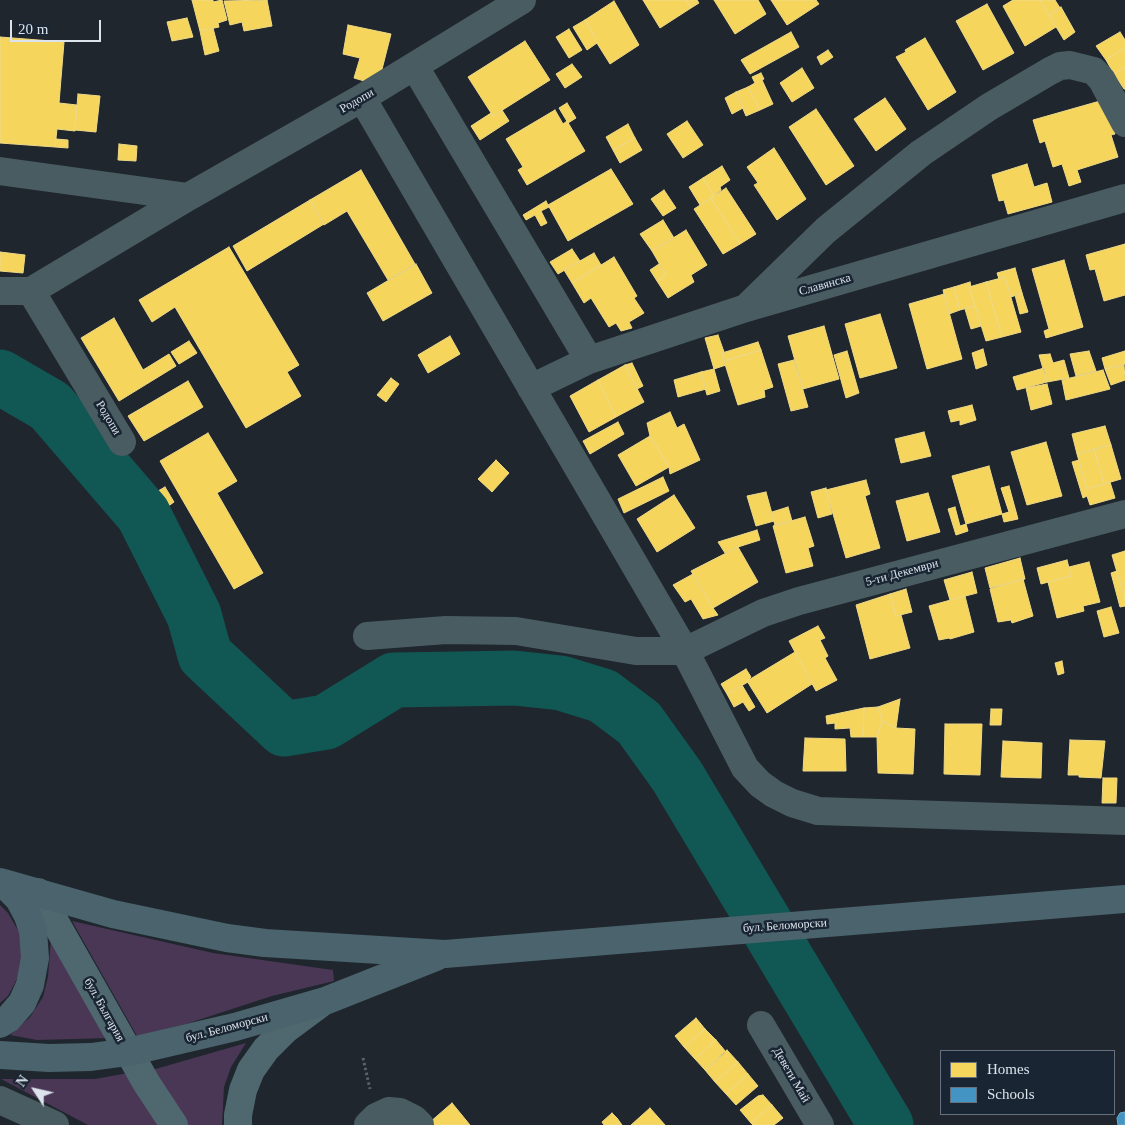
<!DOCTYPE html>
<html>
<head>
<meta charset="utf-8">
<style>
	body { margin:0 }
	#map { position:relative; width:1125px; height:1125px; overflow:hidden; background:#1f262d; font-family:"Times New Roman",serif }
	canvas { display:block }
	.legend { position:absolute; left:940px; top:1050px; width:175px; height:65px; box-sizing:border-box; background:#192533; border:1px solid #67717d; margin:0; padding:6px 9px; list-style:none; font-size:15px; color:#dbe3ec }
	.legend li { display:flex; align-items:center; gap:10px; height:25px }
	.legend b { width:25px; border:1px solid #67717d }
	.north { position:absolute; left:10px; top:1065px; width:50px; height:50px; -webkit-text-stroke:4px #192533; paint-order:stroke; rotate:305deg; font-size:14px; font-weight:700; line-height:20px; text-align:center; color:#dbe3ec }
	.north::after { content:''; display:block; margin:auto; width:18px; height:22px; background:#dbe3ec; clip-path:polygon(50% 0,100% 100%,50% 72%,0 100%) }
	.scale { position:absolute; left:10px; top:20px; width:91px; height:22px; box-sizing:border-box; border:2px solid #dbe3ec; border-top:0; padding-left:6px; font-size:15px; line-height:18px; white-space:nowrap; color:#dbe3ec; -webkit-text-stroke:4px #192533; paint-order:stroke }
</style>
</head>
<body>
<div id="map">
<canvas width="1125" height="1125"></canvas>
<ul class="legend">
<li><b style="height:14px;background:#f6d55c"></b>Homes</li>
<li><b style="height:14px;background:#4393c3"></b>Schools</li>
</ul>
<div class="north">N</div>
<div class="scale">20 m</div>
</div>
<script>
const ctx = document.querySelector('canvas').getContext('2d');
ctx.lineJoin = 'round';
function paint(path, color) { ctx.fillStyle = color; ctx.fill(path, 'evenodd'); }
const shape = rows => new Path2D(rows.map(r => 'M' + r).join(''));
function strokePath(path, color, width, dash) { ctx.strokeStyle = color; ctx.lineWidth = width; ctx.lineCap = dash ? 'butt' : 'round'; ctx.setLineDash(dash || []); ctx.stroke(path); }
function drawText(font, color, halo, rows, align = 'center') {
  ctx.font = font + ' "Times New Roman",serif'; ctx.lineWidth = 5; ctx.setLineDash([]); ctx.textBaseline = 'middle'; ctx.strokeStyle = halo; ctx.fillStyle = color; for (const [text, x, y, turn = 0] of rows) {
    ctx.save(); ctx.translate(x, y); ctx.rotate((+turn || 0) * Math.PI / 180); ctx.textAlign = isNaN(turn) ? turn : align; if (halo) ctx.strokeText(text, 0, 0); ctx.fillText(text, 0, 0); ctx.restore();
  }
}
const green = shape([
	[0,905,8,913,19,932,23,955,18,977,8,996,0,1003],
	[72,921,213,953,333,970,334,981,272,996,186,1024,137,1036],
	[51,938,109,1038,37,1040,10,1035,30,1017,43,997,48,977],
	[246,1043,231,1067,224,1087,222,1125,186,1125,152,1070],
	[128,1073,160,1125,88,1125,1,1079,95,1079]
]);
const homes = shape([
	[192,0,213,0,213,2,222,0,227,20,218,23,219,27,200,31,192,0],
	[267,0,272,26,244,31,242,22,230,25,224,1,267,0],
	[643,0,686,0,691,8,660,28,643,0],
	[686,0,697,0,699,3,691,8,686,0],
	[714,0,758,0,766,14,735,34,714,0],
	[771,0,816,0,819,4,787,25,771,0],
	[1013,0,1040,0,1056,27,1025,46,1003,6,1013,0],
	[1040,0,1055,0,1060,8,1049,15,1040,0],
	[614,1,639,45,610,64,595,40,596,39,585,20,614,1],
	[987,4,1014,53,983,70,956,21,987,4],
	[1061,7,1075,32,1064,40,1049,15,1061,7],
	[187,18,193,37,172,41,167,22,187,18],
	[585,20,596,39,595,40,597,43,587,50,573,27,585,20],
	[348,25,391,34,378,85,354,78,360,58,343,54,348,25],
	[213,28,219,51,205,55,200,31,213,28],
	[569,29,582,50,569,58,556,37,569,29],
	[791,32,799,47,750,74,741,60,791,32],
	[1120,32,1125,40,1125,47,1106,60,1096,46,1120,32],
	[0,37,64,42,59,103,77,105,75,131,57,129,55,147,0,143,0,37],
	[925,38,956,92,928,110,896,57,906,52,905,50,925,38],
	[525,41,550,80,493,116,468,77,525,41],
	[1125,47,1125,67,1114,74,1106,60,1125,47],
	[828,50,833,57,821,65,817,57,828,50],
	[572,64,582,77,565,88,556,74,572,64],
	[1125,67,1125,89,1124,89,1114,74,1125,67],
	[802,68,814,88,792,102,780,83,802,68],
	[761,73,764,79,762,80,773,104,760,110,748,87,755,83,752,77,761,73],
	[748,87,760,110,746,116,736,92,748,87],
	[736,92,743,108,732,114,725,98,736,92],
	[78,94,100,96,96,132,75,130,78,94],
	[885,98,906,129,876,151,854,119,885,98],
	[1100,101,1111,121,1115,134,1111,135,1118,157,1077,170,1081,182,1069,186,1062,164,1053,167,1045,141,1040,143,1033,120,1100,101],
	[567,103,576,118,568,123,559,108,567,103],
	[816,109,854,166,826,185,789,127,816,109],
	[502,110,509,121,480,140,471,126,491,113,493,116,502,110],
	[555,110,563,124,567,121,585,151,527,185,518,170,523,167,506,139,555,110],
	[687,121,703,145,683,158,667,134,687,121],
	[628,124,635,138,613,150,606,137,628,124],
	[635,138,642,150,620,163,613,150,635,138],
	[56,139,68,140,68,148,55,147,56,139],
	[119,144,137,146,136,161,118,160,119,144],
	[774,148,806,199,777,220,754,185,758,183,747,167,774,148],
	[1027,164,1034,187,1047,183,1052,202,1008,214,1004,200,999,201,992,175,1027,164],
	[722,166,730,180,720,187,721,190,714,196,703,178,722,166],
	[611,169,633,204,568,241,548,205,611,169],
	[361,170,415,264,388,280,347,211,324,225,310,200,361,170],
	[703,178,714,196,700,205,689,187,703,178],
	[726,188,756,234,740,244,711,198,726,188],
	[664,190,676,208,663,216,651,199,664,190],
	[711,198,740,244,723,254,694,209,711,198],
	[310,200,324,224,247,271,233,246,310,200],
	[546,201,549,207,541,211,547,223,541,226,535,215,526,220,523,215,546,201],
	[663,220,674,238,652,251,640,234,663,220],
	[686,230,707,265,691,275,694,282,668,298,657,281,666,275,652,251,686,230],
	[1125,244,1125,295,1104,301,1095,269,1090,270,1086,255,1125,244],
	[229,247,299,365,287,372,301,396,246,428,175,307,152,322,139,300,229,247],
	[572,249,580,261,558,274,550,262,572,249],
	[0,252,25,255,23,273,0,271,0,252],
	[594,253,601,265,572,283,564,270,594,253],
	[614,257,637,296,634,298,644,313,629,322,632,328,621,331,616,323,609,327,591,298,584,303,572,283,614,257],
	[1064,260,1083,327,1046,338,1044,331,1049,329,1032,269,1064,260],
	[416,264,432,293,383,321,367,293,416,264],
	[659,264,666,275,657,281,650,270,659,264],
	[1015,268,1022,293,1011,297,1005,277,999,279,997,273,1015,268],
	[1005,277,1021,332,1002,337,986,282,1005,277],
	[970,282,971,287,969,287,975,306,960,310,954,287,970,282],
	[986,282,1002,337,986,341,969,287,986,282],
	[954,287,960,310,949,314,943,290,954,287],
	[1022,293,1028,312,1020,314,1015,295,1022,293],
	[944,294,962,359,927,369,909,304,944,294],
	[975,306,981,326,971,329,965,309,975,306],
	[880,314,897,368,860,378,845,324,880,314],
	[114,318,143,370,169,354,176,366,119,401,81,338,114,318],
	[824,326,839,379,803,389,788,336,824,326],
	[718,335,724,352,722,353,726,365,714,369,705,338,718,335],
	[450,336,460,354,428,373,418,355,450,336],
	[189,341,197,353,179,364,171,352,189,341],
	[758,342,761,350,724,361,722,353,758,342],
	[983,349,987,365,976,369,972,353,983,349],
	[761,350,773,387,764,390,765,397,738,405,724,361,761,350],
	[847,351,859,393,846,398,834,355,847,351],
	[1089,351,1096,371,1076,376,1070,354,1089,351],
	[1125,351,1125,364,1105,369,1102,358,1125,351],
	[1050,354,1053,363,1064,360,1069,378,1047,382,1039,355,1050,354],
	[794,360,808,407,791,411,778,364,794,360],
	[632,363,643,386,637,389,625,365,632,363],
	[625,365,644,402,616,417,598,380,625,365],
	[1124,365,1125,380,1111,385,1105,369,1124,365],
	[1044,368,1047,382,1017,390,1013,377,1044,368],
	[714,369,720,391,707,395,701,372,714,369],
	[1103,370,1110,389,1066,400,1062,380,1103,370],
	[701,372,706,389,678,397,674,380,701,372],
	[391,378,399,384,386,402,377,395,391,378],
	[598,380,616,417,589,432,570,396,598,380],
	[188,381,203,407,144,441,128,416,188,381],
	[1047,384,1052,404,1031,410,1026,388,1047,384],
	[972,405,976,420,960,425,960,420,951,422,948,411,972,405],
	[670,412,677,428,684,424,700,460,670,474,669,467,650,436,647,423,670,412],
	[618,422,624,434,590,454,583,441,618,422],
	[1105,426,1111,445,1077,454,1072,434,1105,426],
	[924,432,931,456,901,463,895,439,924,432],
	[208,433,237,481,217,493,263,573,234,589,160,461,208,433],
	[650,436,669,467,636,486,618,455,650,436],
	[1046,442,1062,496,1027,505,1011,452,1046,442],
	[1111,445,1121,479,1104,484,1094,449,1111,445],
	[1094,449,1104,484,1087,489,1077,454,1094,449],
	[496,460,509,473,492,492,478,479,496,460],
	[1079,460,1087,489,1110,482,1115,498,1090,505,1087,496,1083,498,1072,462,1079,460],
	[989,466,1002,514,966,524,952,476,989,466],
	[663,477,669,491,624,513,618,499,663,477],
	[866,480,870,494,865,496,880,548,846,558,826,490,866,480],
	[1009,486,1018,519,1004,522,1002,514,1009,512,1001,488,1009,486],
	[165,487,174,502,167,507,158,491,165,487],
	[826,488,832,514,818,518,811,492,826,488],
	[766,492,774,521,756,526,747,496,766,492],
	[928,493,940,532,907,541,896,501,928,493],
	[674,495,695,528,657,552,637,519,674,495],
	[788,507,792,521,775,526,772,512,788,507],
	[955,507,960,526,966,524,968,531,956,535,948,509,955,507],
	[805,517,814,546,808,548,813,566,786,573,773,526,805,517],
	[757,530,760,540,738,547,725,553,718,542,757,530],
	[738,547,758,582,713,608,691,571,738,547],
	[1125,551,1125,600,1112,555,1125,551],
	[1020,558,1025,579,990,588,985,568,1020,558],
	[1067,560,1071,576,1041,584,1037,568,1067,560],
	[1089,562,1100,602,1083,606,1084,611,1057,618,1048,582,1071,576,1069,567,1089,562],
	[1117,571,1125,600,1125,606,1120,607,1111,573,1117,571],
	[972,572,977,593,950,600,944,580,972,572],
	[693,574,713,608,718,615,703,619,691,599,685,602,673,585,693,574],
	[1023,579,1033,616,1012,623,1011,620,998,622,990,589,1023,579],
	[906,589,912,612,896,616,890,594,906,589],
	[890,594,896,616,901,615,910,648,870,659,856,605,890,594],
	[965,596,974,632,950,639,949,638,939,640,929,606,965,596],
	[1111,607,1119,633,1104,637,1097,611,1111,607],
	[818,626,825,638,820,640,828,656,825,658,837,680,816,691,789,641,818,626],
	[795,652,812,684,767,713,747,681,795,652],
	[1062,661,1064,673,1058,675,1055,663,1062,661],
	[746,669,751,677,747,681,748,682,727,694,721,684,746,669],
	[742,685,755,707,749,711,743,702,734,707,727,694,742,685],
	[900,699,896,728,882,721,878,707,900,699],
	[878,707,882,721,877,737,863,737,864,708,878,707],
	[864,708,863,737,851,737,850,728,835,729,835,723,827,724,826,716,864,708],
	[991,709,1002,709,1001,725,990,725,991,709],
	[882,721,896,728,915,729,913,774,878,773,877,737,882,721],
	[945,724,982,724,980,775,944,774,945,724],
	[805,738,845,739,846,771,803,771,805,738],
	[1070,740,1105,741,1101,778,1079,777,1079,775,1068,775,1070,740],
	[1003,741,1042,743,1041,778,1001,777,1003,741],
	[1103,778,1117,778,1116,803,1102,803,1103,778],
	[696,1018,705,1029,684,1047,675,1036,696,1018],
	[705,1029,716,1040,695,1059,684,1047,705,1029],
	[716,1040,726,1052,705,1070,695,1059,716,1040],
	[727,1050,738,1062,715,1082,705,1070,727,1050],
	[738,1062,748,1074,726,1094,715,1082,738,1062],
	[748,1074,758,1086,736,1105,726,1094,748,1074],
	[763,1095,772,1105,751,1123,740,1110,758,1096,763,1095],
	[452,1103,470,1125,430,1125,429,1123,452,1103],
	[772,1105,783,1118,774,1125,753,1125,751,1123,772,1105],
	[650,1108,665,1125,631,1125,650,1108],
	[612,1113,617,1118,622,1125,604,1125,602,1122,612,1113]
]);
const schools = shape([
	[1125,1112,1125,1125,1118,1125,1117,1118,1120,1113,1125,1112]
]);
const river = shape([
	[0,377,50,406,143,514,194,615,205,655,284,729,326,722,394,680,514,678,561,683,603,696,639,723,677,776,886,1125]
]);
const path = shape([
	[363,1058,370,1089]
]);
const street = shape([
	[415,67,589,360],
	[362,98,685,651,745,768,760,784,774,794,792,803,818,811,1125,821],
	[0,171,188,197],
	[0,291,31,291],
	[748,306,826,230,921,153,989,107,1050,71,1060,66,1070,65,1094,71,1102,80,1125,123],
	[531,388,589,360,746,308,1125,198],
	[122,442,31,291,188,197,362,98,522,0],
	[367,636,446,630,516,631,636,651,685,651,763,613,799,601,1125,514],
	[761,1025,820,1125],
	[0,1100,55,1125],
	[368,1125,376,1117,389,1111,400,1112,414,1119,420,1125]
]);
const secondary = shape([
	[38,892,147,1084,174,1125],
	[238,1125,238,1115,243,1090,251,1070,266,1049,285,1030,320,1004]
]);
const primary = shape([
	[0,882,113,914,227,938,265,943,445,954,1125,899],
	[0,1024,8,1019,22,1003,30,985,35,958,33,931,28,916,19,899,3,883],
	[0,1055,49,1058,91,1057,128,1052,235,1027,325,1001,436,957]
]);
const streetNames = [
	["Родопи",357,101,-30],
	["Славянска",825,285,-16],
	["Родопи",108,418,59],
	["5-ти Декември",902,573,-15],
	["бул. Беломорски",785,926,-4],
	["бул. България",104,1010,61],
	["бул. Беломорски",227,1028,-15],
	["Девети Май",791,1075,60]
];
paint(green, '#4a3755');
paint(homes, '#f6d55c');
strokePath(homes, '#eed987', 1);
paint(schools, '#4393c3');
strokePath(schools, '#71abcf', 1);
strokePath(river, '#115753', 55);
strokePath(path, '#576368', 3, [2.5, 2.5]);
strokePath(street, '#495c62', 28);
strokePath(secondary, '#4f676e', 28);
strokePath(primary, '#4a636c', 28);
drawText('12px', '#dbe3ec', '#192533', streetNames);
</script>
</body>
</html>
